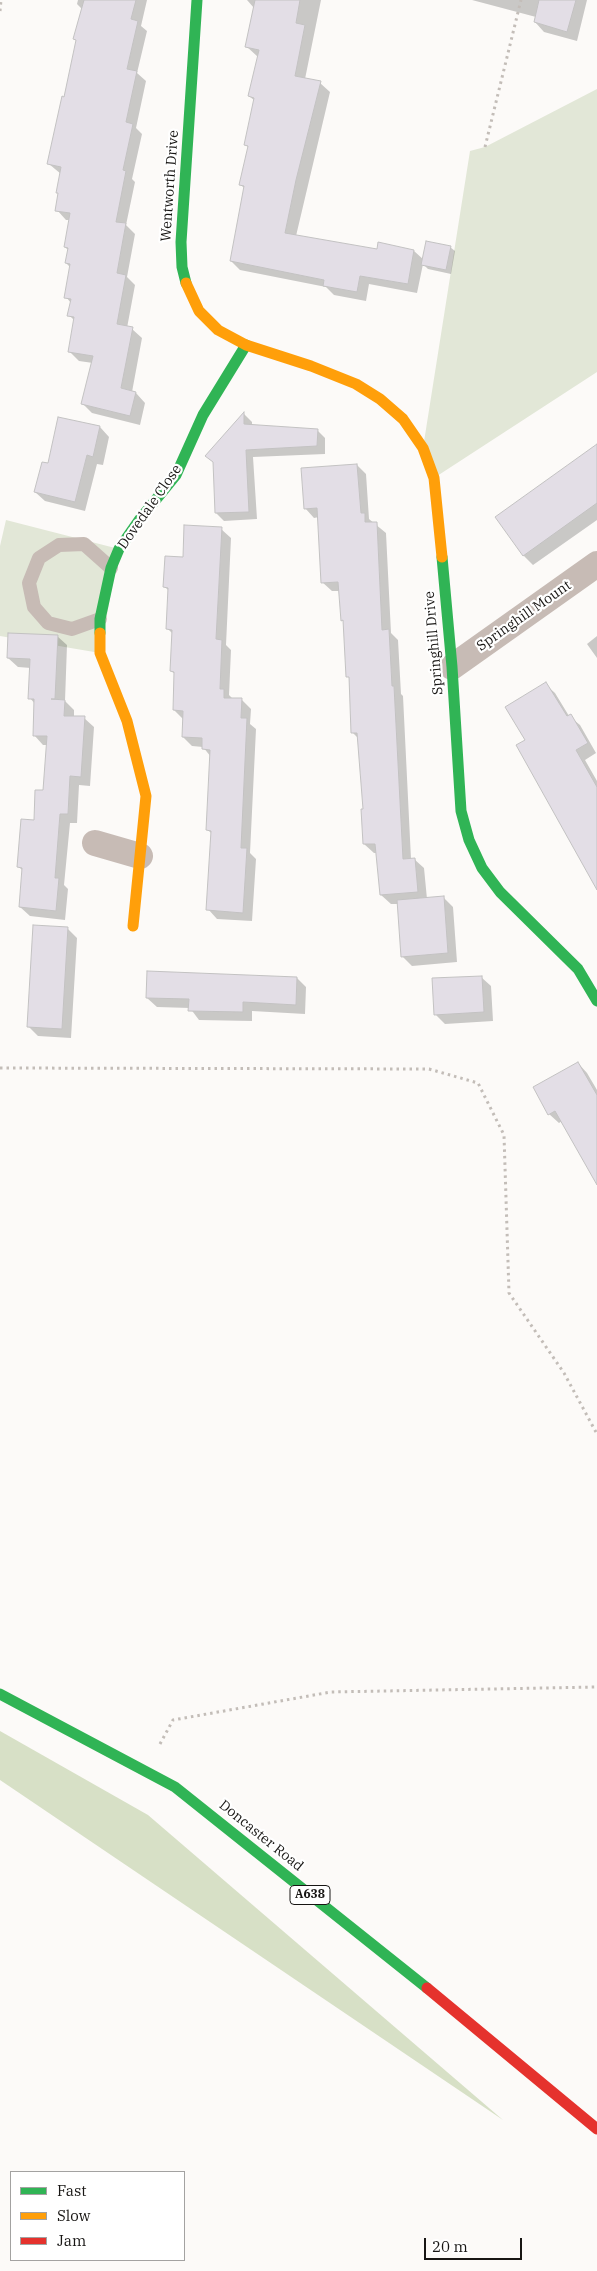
<!DOCTYPE html>
<html>
<head>
<meta charset="utf-8">
<style>
	body { margin:0 }
	#map { position:relative; width:597px; height:2271px; overflow:hidden; background:#fcfaf8; font-family:"IBM Plex Serif",serif }
	canvas { display:block }
	.legend { position:absolute; left:10px; top:2171px; width:175px; height:90px; box-sizing:border-box; background:#fff; border:1px solid #a3a2a1; margin:0; padding:6px 9px; list-style:none; font-size:15px; color:#181614 }
	.legend li { display:flex; align-items:center; gap:10px; height:25px }
	.legend b { width:25px; border:1px solid #a3a2a1 }
	.scale { position:absolute; left:424px; top:2238px; width:98px; height:22px; box-sizing:border-box; border:2px solid #181614; border-top:0; padding-left:6px; font-size:15px; line-height:18px; white-space:nowrap; color:#181614; -webkit-text-stroke:4px #fff; paint-order:stroke }
</style>
</head>
<body>
<div id="map">
<canvas width="597" height="2271"></canvas>
<ul class="legend">
<li><b style="height:6px;background:#30b455"></b>Fast</li>
<li><b style="height:6px;background:#ff9f0a"></b>Slow</li>
<li><b style="height:6px;background:#e5322d"></b>Jam</li>
</ul>
<div class="scale">20 m</div>
</div>
<script>
const ctx = document.querySelector('canvas').getContext('2d');
ctx.lineJoin = 'round';
function paint(path, color) { ctx.fillStyle = color; ctx.fill(path, 'evenodd'); }
const shape = rows => new Path2D(rows.map(r => 'M' + r).join(''));
function strokePath(path, color, width, dash) { ctx.strokeStyle = color; ctx.lineWidth = width; ctx.lineCap = dash ? 'butt' : 'round'; ctx.setLineDash(dash || []); ctx.stroke(path); }
function drawText(font, color, halo, rows, align = 'center') {
  ctx.font = font + ' "IBM Plex Serif",serif'; ctx.lineWidth = 4.5; ctx.setLineDash([]); ctx.textBaseline = 'middle'; ctx.strokeStyle = halo; ctx.fillStyle = color; for (const [text, x, y, turn = 0] of rows) {
    ctx.save(); ctx.translate(x, y); ctx.rotate((+turn || 0) * Math.PI / 180); ctx.textAlign = isNaN(turn) ? turn : align; if (halo) ctx.strokeText(text, 0, 0); ctx.fillText(text, 0, 0); ctx.restore();
  }
}
const green = shape([
	[597,89,597,372,434,478,423,448,470,151,485,147],
	[6,520,119,549,100,653,0,636,0,546]
]);
const forest = shape([
	[0,1731,148,1815,503,2120,0,1780]
]);
const shadow = shape([
	[78,0,147,0,141,26,147,31,137,73,146,81,136,128,142,134,132,179,135,182,126,225,135,234,127,277,135,285,127,328,132,329,142,338,132,392,136,393,145,403,140,425,92,413,82,403,93,363,79,361,69,351,75,321,69,315,71,303,66,297,71,268,66,263,68,250,65,247,70,220,66,220,57,210,61,174,49,164,77,42,75,39,83,10,77,4],
	[247,0,321,0,305,79,320,83,330,92,296,236,378,250,414,251,424,260,450,247,455,251,451,274,428,269,423,264,417,293,369,284,366,301,334,295,326,287,240,270,231,261,245,189,241,185,249,148,245,144,255,101,249,96,258,57,246,46,254,8],
	[472,0,587,0,577,41,544,32,535,22,536,17],
	[244,414,252,422,252,426,317,430,325,438,325,454,253,457,257,519,224,521,216,513,214,463,207,456],
	[100,427,109,437,103,465,97,464,85,511,45,501,35,492,49,465],
	[597,445,597,520,533,565,524,556,497,518],
	[357,465,366,474,369,519,386,533,391,633,398,640,401,694,403,696,411,859,414,859,424,868,427,899,443,897,453,907,457,962,412,966,402,956,398,904,391,904,381,895,377,853,374,853,364,844,364,810,359,739,353,733,345,623,342,620,340,591,332,591,322,582,319,517,314,518,305,508],
	[221,529,231,538,226,645,231,650,229,695,233,699,241,699,251,709,250,724,256,729,250,853,256,859,252,921,217,919,208,909,212,834,208,830,211,757,203,747,192,746,183,737,184,720,174,710,175,674,171,671,173,634,168,629,169,591,165,587,184,558],
	[57,636,67,645,65,701,74,710,74,717,84,718,94,727,90,786,79,785,77,823,70,823,64,885,68,889,65,920,30,916,20,907,23,871,19,867,44,791,47,745,43,745,34,735,35,704,30,698,31,668,18,667,8,658],
	[597,636,597,658,587,644],
	[545,684,555,693,569,716,580,725,596,753,585,760,597,781,597,888,527,741],
	[67,928,77,938,71,1038,38,1036,28,1026],
	[481,977,491,986,493,1021,445,1024,436,1015],
	[297,978,306,987,305,1014,252,1011,252,1021,199,1020,190,1008,157,1007,147,998],
	[578,1063,587,1073,597,1090,597,1182,562,1121,559,1123,549,1114]
]);
const building = shape([
	[84,0,136,0,131,19,138,21,127,69,137,71,126,122,133,124,123,170,126,171,116,222,126,223,117,273,126,275,117,324,133,327,121,388,136,392,130,416,81,404,93,356,68,352,74,317,67,316,71,299,64,298,70,264,65,263,68,248,64,247,70,213,55,211,58,193,56,193,61,167,47,164,62,96,64,97,76,40,73,39,84,0],
	[255,0,300,0,296,23,305,25,295,76,321,81,296,180,285,233,377,249,378,242,414,250,408,284,360,276,357,292,323,286,324,280,230,261,244,186,239,185,248,146,244,145,254,98,248,96,259,50,245,47,255,0],
	[539,0,576,0,567,32,534,22,539,0],
	[426,241,451,246,446,270,421,265,426,241],
	[244,412,244,424,318,429,317,446,246,450,249,512,215,513,213,462,205,456,244,412],
	[58,417,100,426,93,457,87,455,75,502,34,492,42,462,48,463,58,417],
	[597,444,597,503,523,556,495,517,597,444],
	[357,464,361,513,365,513,365,522,377,522,382,630,389,629,392,686,394,686,403,859,415,858,418,892,380,895,375,844,363,844,361,809,363,809,357,733,351,733,349,677,346,677,343,620,341,621,338,582,321,583,317,508,304,509,301,468,357,464],
	[184,525,222,527,216,639,222,640,220,689,224,689,224,698,242,698,241,718,247,718,241,848,247,848,243,913,206,910,211,831,206,830,210,750,202,749,202,738,182,737,183,711,173,710,174,672,170,671,172,630,166,629,168,588,163,587,165,556,183,557,184,525],
	[8,633,58,635,55,699,51,699,65,700,64,716,85,716,81,777,70,776,68,814,60,814,55,878,59,878,56,911,19,907,22,868,17,867,21,819,34,820,35,790,43,790,47,736,33,736,34,699,28,699,30,659,7,658,8,633],
	[546,682,567,716,571,714,588,743,576,750,597,787,597,890,516,745,525,740,505,707,546,682],
	[444,896,448,953,401,957,397,900,444,896],
	[33,925,68,927,62,1029,27,1027,33,925],
	[147,971,297,977,296,1005,243,1002,243,1012,188,1011,189,999,146,998,147,971],
	[482,976,484,1012,434,1015,432,978,482,976],
	[578,1062,597,1095,597,1185,555,1111,548,1115,533,1087,578,1062]
]);
const path = shape([
	[0,11,1,0],
	[485,147,521,0],
	[0,1068,429,1069,478,1083,504,1135,509,1293,564,1373,597,1434],
	[160,1744,173,1720,331,1692,597,1687]
]);
const lane = shape([
	[100,619,72,629,48,623,34,607,29,583,39,558,59,545,84,544,111,568]
]);
const street = shape([
	[452,667,597,564],
	[95,843,140,856]
]);
const fast = shape([
	[186,283,182,267,181,242,197,0],
	[442,557,452,667,461,811,469,840,482,868,500,892,578,969,597,1001],
	[100,633,100,619,111,568,119,549,140,519,176,475,203,415,246,345],
	[0,1694,175,1787,427,1988]
]);
const slow = shape([
	[186,283,199,311,218,330,246,345,311,366,356,384,380,399,403,419,423,448,434,478,442,557],
	[100,633,100,653,127,721,146,796,133,926]
]);
const jam = shape([
	[427,1988,597,2129]
]);
const shields = [
	[310,1895,40]
];
const shieldNames = [
	["A638",310,1895]
];
const streetNames = [
	["Wentworth Drive",170,186,-86],
	["Dovedale Close",150,507,-55],
	["Springhill Mount",524,616,-35],
	["Springhill Drive",434,643,-95],
	["Doncaster Road",261,1836,39]
];
paint(green, '#e2e7d7');
paint(forest, '#d7e0c6');
paint(shadow, '#0003');
paint(building, '#e3dee6');
strokePath(building, '#c3c2c2', 1);
strokePath(path, '#c3bdb8', 3, [2.5, 4]);
strokePath(lane, '#c7bbb5', 14);
strokePath(street, '#c7bbb5', 26);
strokePath(fast, '#30b455', 11);
strokePath(slow, '#ff9f0a', 11);
strokePath(jam, '#e5322d', 11);
for (const [x, y, w] of shields) { const box = new Path2D(); box.roundRect(x - w / 2, y - 9.5, w, 19, 4); ctx.fillStyle = '#fff'; ctx.fill(box); strokePath(box, '#181614', 1); }
drawText('bold 12px', '#181614', null, shieldNames);
drawText('14px', '#181614', '#fff', streetNames);
</script>
</body>
</html>
